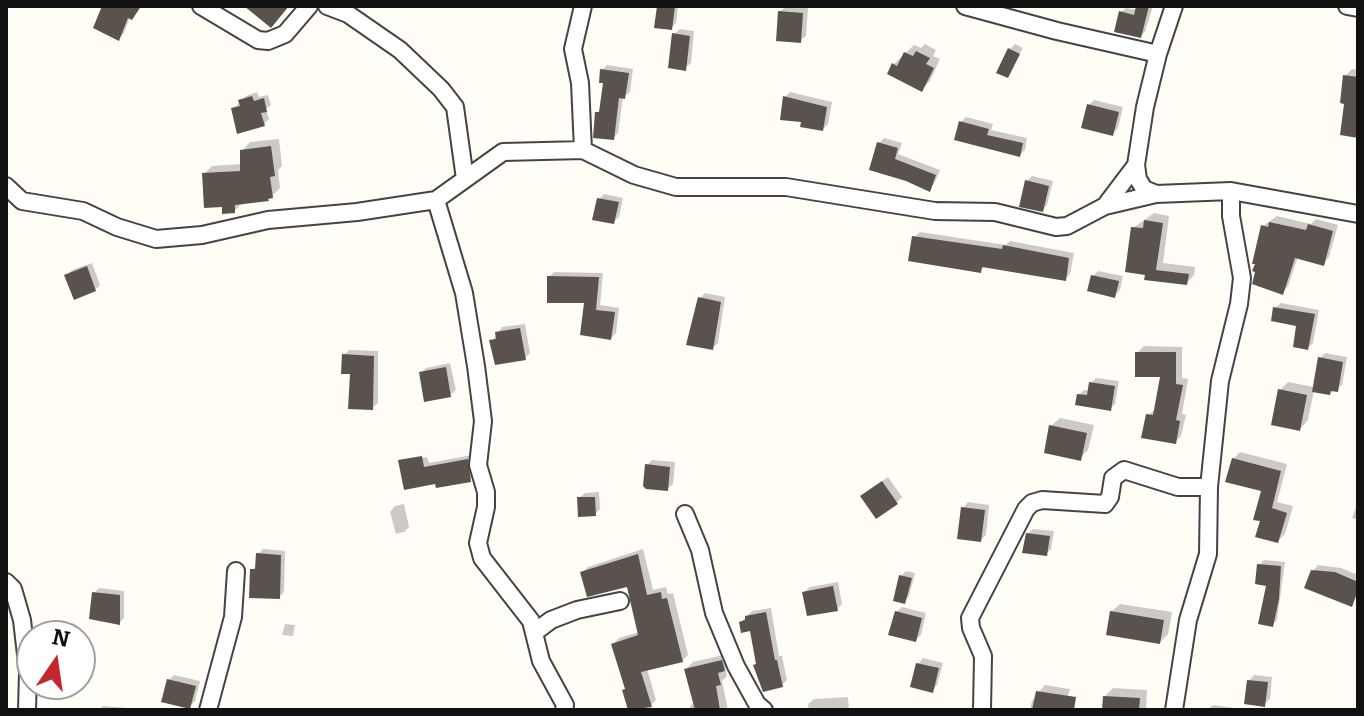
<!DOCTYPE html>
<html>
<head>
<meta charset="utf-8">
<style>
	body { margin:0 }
	#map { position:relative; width:1364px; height:716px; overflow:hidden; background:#fffdf5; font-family:Bitter,serif }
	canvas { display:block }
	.frame { position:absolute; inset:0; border:8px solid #111; pointer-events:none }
	.north { position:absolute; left:16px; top:620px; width:80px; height:80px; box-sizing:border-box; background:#fff; border:2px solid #a0a0a0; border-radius:50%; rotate:13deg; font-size:22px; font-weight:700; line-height:32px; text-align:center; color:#111 }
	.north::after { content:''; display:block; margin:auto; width:28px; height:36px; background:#c4262e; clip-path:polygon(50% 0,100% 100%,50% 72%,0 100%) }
</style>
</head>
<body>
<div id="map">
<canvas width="1364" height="716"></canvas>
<div class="frame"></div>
<div class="north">N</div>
</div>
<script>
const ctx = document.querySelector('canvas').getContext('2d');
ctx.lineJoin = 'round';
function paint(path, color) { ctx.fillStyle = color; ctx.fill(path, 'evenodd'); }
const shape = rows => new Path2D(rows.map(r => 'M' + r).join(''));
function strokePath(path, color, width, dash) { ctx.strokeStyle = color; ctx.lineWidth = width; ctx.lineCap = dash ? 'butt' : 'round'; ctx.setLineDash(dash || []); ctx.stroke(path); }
const shadow = shape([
	[107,6,141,6,137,13,130,17,124,33,119,38],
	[659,6,678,6,676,23,671,28],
	[1138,6,1153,6,1145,32,1141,36,1121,12,1126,8,1137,10],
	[785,7,808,8,806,36,800,41,780,12],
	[680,29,694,31,691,63,685,68,674,34],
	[925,44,936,50,933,56,940,59,930,81,922,89,894,64,914,45,921,48],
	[1015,44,1023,48,1007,76,1010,49],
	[607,65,633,69,630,92,623,97,618,133,613,138,597,113,602,108,605,82,602,70],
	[1352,69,1358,70,1358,136,1346,102,1345,76],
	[257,92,259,97,268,95,271,105,266,109,269,119,264,124,233,109,246,96],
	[790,92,832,102,828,124,823,129,804,121,785,97],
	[1094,100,1123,107,1118,128,1113,134,1089,105],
	[966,117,993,124,991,130,1027,138,1025,150,1020,155,961,122],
	[884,138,902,143,898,154,940,170,934,184,929,190,907,180,879,143],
	[279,139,282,166,278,170,280,188,272,196,244,202,234,211,223,205,204,174,212,166,242,164,242,151,250,142],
	[1032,176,1053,181,1047,205,1042,210,1027,181],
	[604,194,623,198,619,217,613,222,599,199],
	[1154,213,1169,216,1163,263,1195,267,1194,275,1187,283,1146,278,1133,228],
	[1277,216,1311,224,1316,219,1338,225,1329,257,1323,264,1298,257,1288,286,1282,293,1263,226],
	[920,232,1006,245,1010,241,1074,253,1070,274,1065,279,986,265,980,271,914,237],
	[92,263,100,285,95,290,67,275,72,270],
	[1098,271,1123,276,1120,290,1115,295,1093,276],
	[554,272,603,273,600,305,619,308,616,333,611,338,587,301,549,277],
	[705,293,725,297,718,343,713,348,700,298],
	[1281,303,1319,310,1313,343,1308,348,1299,324,1275,308],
	[525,324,530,353,525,358,492,341,502,327],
	[1144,346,1182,347,1182,378,1188,379,1182,414,1186,415,1181,436,1175,442,1148,415,1156,409,1162,375,1137,353],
	[349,350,378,351,378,403,372,408,344,355],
	[1325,353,1347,357,1342,385,1330,393,1314,390,1308,420,1300,429,1280,390,1288,382,1314,387,1320,358],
	[450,363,456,390,450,395,421,373,426,368],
	[1096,378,1119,381,1115,404,1110,409,1079,395,1084,390,1090,390,1091,383],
	[1060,418,1094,425,1088,450,1080,458,1051,426],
	[1240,452,1287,464,1277,502,1293,506,1285,534,1278,541,1262,520,1264,490,1233,459],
	[472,455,476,474,470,480,437,481,400,461,403,458,403,461,427,457,429,463],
	[652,460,675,462,673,484,667,489,647,465],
	[888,477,902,497,897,502,868,491],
	[599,492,600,509,595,514,579,498,585,493],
	[968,502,989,505,986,535,981,540,963,508],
	[1358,502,1358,520,1352,518],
	[404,504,409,527,404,532,396,534,390,512,395,506],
	[1033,529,1054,531,1051,549,1046,554,1028,534],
	[263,549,285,551,284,592,279,597,252,570,257,566,258,554],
	[643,549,653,590,666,587,668,594,673,593,688,655,682,661,647,669,656,700,651,705,630,710,624,691,627,688,613,644,619,638,639,632,629,585,582,573,588,567],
	[1264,560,1285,562,1277,620,1272,625,1269,584,1259,565],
	[1318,565,1341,568,1358,575,1358,595,1351,605,1313,571],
	[906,571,915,573,909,596,904,602,901,576],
	[838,582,842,604,837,609,804,592,810,587],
	[99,588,124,591,124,618,119,623,94,593],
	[1120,604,1172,612,1168,634,1160,642,1111,612],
	[902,607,926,613,921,635,915,640,896,612],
	[771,608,779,656,782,656,787,680,782,685,751,629,741,622,752,611],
	[285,624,295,625,293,636,282,635],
	[728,654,731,662,725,668,727,676,722,681,728,710,691,710,690,706,695,702,686,669,693,662],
	[923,658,943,663,937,685,932,691,918,664],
	[174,675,200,681,195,701,190,706,169,680],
	[1254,675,1272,677,1270,699,1264,704,1249,681],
	[1045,685,1070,689,1064,710,1030,710,1032,701],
	[1113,688,1147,690,1146,710,1104,710,1104,697],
	[848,697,849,710,809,710,808,704,814,699],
	[1213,705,1249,710,1207,710],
	[103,706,127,708,127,710,99,710]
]);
const building = shape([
	[102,6,141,6,132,20,128,18,119,41,93,28],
	[244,6,289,6,271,28],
	[657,6,675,6,672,30,654,28],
	[1136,6,1149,6,1141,38,1114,32,1119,11,1134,15],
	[778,11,803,13,801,43,776,41],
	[672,33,690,36,686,71,668,68],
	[1008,48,1020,54,1008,78,996,73],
	[916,51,930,58,926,64,934,68,922,92,887,74,892,63,897,66,904,52,913,56],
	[600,69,629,73,625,99,619,98,614,140,593,138,595,112,599,112,603,83,599,83],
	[1343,75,1358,77,1358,138,1340,135,1344,104,1340,103],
	[252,96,254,101,264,98,267,112,261,113,265,126,237,134,231,108,240,106,238,100],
	[783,96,827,107,823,131,800,127,801,122,780,120],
	[1087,104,1119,112,1113,136,1081,128],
	[959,121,989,129,987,135,1023,143,1020,157,954,140],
	[877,142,898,148,895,159,936,175,930,192,906,181,869,170],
	[271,146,275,176,270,177,273,198,268,199,269,201,235,205,235,213,222,214,222,207,204,208,202,173,240,171,240,150],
	[1025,180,1049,186,1043,212,1019,207],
	[597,198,619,202,614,224,592,220],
	[1144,220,1163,223,1156,270,1189,274,1187,285,1144,280,1145,275,1125,272,1131,227,1143,228],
	[1269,222,1306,230,1308,224,1333,231,1324,266,1295,258,1283,295,1252,284,1255,272,1252,271,1255,264,1252,264,1261,225,1268,227],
	[912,236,1002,249,1003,245,1069,258,1066,281,982,267,981,273,908,261],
	[87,266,96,291,74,300,64,275],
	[1091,275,1119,281,1115,298,1087,291],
	[547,276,599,277,596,310,615,312,611,340,580,335,584,303,547,303],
	[698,297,721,302,713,350,686,345],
	[1273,307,1315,314,1308,350,1293,347,1296,326,1271,321],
	[520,328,526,360,495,365,489,340,496,339,495,332],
	[1135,352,1176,352,1176,384,1183,385,1176,420,1180,421,1176,444,1141,438,1146,414,1153,415,1160,377,1135,377],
	[342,354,374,356,373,410,348,409,350,374,341,374],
	[1318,357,1343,362,1338,392,1331,391,1330,395,1312,392],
	[446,367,451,397,424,402,419,372],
	[1089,382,1115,386,1111,411,1075,405,1077,394,1087,395],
	[1278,389,1307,395,1300,431,1271,425],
	[1049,425,1087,433,1081,461,1044,453],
	[422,456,424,467,468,459,471,482,436,488,435,484,404,490,398,460],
	[1232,458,1281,471,1272,508,1287,513,1278,543,1255,537,1260,521,1253,520,1261,491,1225,482],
	[645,464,670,467,668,491,646,489,643,486],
	[882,481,898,504,876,519,860,496],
	[577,497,595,497,596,516,578,517],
	[961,507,985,510,981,542,957,539],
	[1026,533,1050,536,1047,556,1022,553],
	[256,553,281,555,280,599,249,598,250,569,255,569],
	[638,554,647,595,661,592,662,599,667,598,683,662,641,672,652,707,628,710,622,690,625,689,611,644,638,635,627,587,587,597,580,572],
	[1257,564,1281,566,1279,599,1273,627,1258,624,1266,586,1255,584],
	[1311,570,1335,572,1358,582,1358,590,1352,607,1304,588],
	[899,575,912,578,905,604,893,601],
	[833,586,838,611,807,616,802,592],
	[92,592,120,595,120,625,89,619],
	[895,611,922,618,916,642,888,635],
	[1110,611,1164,620,1160,644,1106,635],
	[766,612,775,660,777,660,783,687,763,692,753,665,756,664,750,631,741,633,739,622,745,620,745,616],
	[722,660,725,671,718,673,721,685,716,686,720,710,695,710,684,669],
	[916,663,939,668,933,693,910,687],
	[167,679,196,686,190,709,161,702],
	[1247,680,1268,682,1265,707,1244,704],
	[1036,691,1076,697,1074,710,1032,710],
	[1103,696,1140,698,1139,710,1102,710]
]);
const minor = shape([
	[201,6,258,40,268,41,285,34,309,6],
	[327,6,348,14,400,50,441,89,455,107,465,179],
	[965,6,1057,31,1158,54],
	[1347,6,1358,8],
	[583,150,580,83,573,49,583,6],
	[6,186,22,201,83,211,117,227,156,239,202,235,268,220,357,212,436,200],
	[1156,194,1144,189,1138,179,1136,165,1145,107,1158,54,1174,6],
	[1105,206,1136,165],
	[685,514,700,550,714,613,736,666,757,704,764,710],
	[6,582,13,589,22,620,28,672,27,710],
	[535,632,551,620,577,610,620,601],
	[208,710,233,617,236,571],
	[564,710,565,705,541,661,531,621,482,558,478,543,486,507,486,492,478,465,483,421,476,366,464,293,436,200,503,152,583,150,634,175,676,187,786,187,935,211,995,212,1056,227,1067,226,1105,206,1156,194,1231,191,1358,214],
	[982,710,983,656,971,628,970,618,1026,509,1032,503,1042,500,1105,504,1110,497,1113,478,1124,470,1178,487,1209,487],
	[1174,710,1188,620,1208,554,1209,487,1220,381,1239,304,1242,278,1231,216,1231,191]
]);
paint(shadow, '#0003');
paint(building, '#5a524d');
strokePath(minor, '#444', 20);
strokePath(minor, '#fff', 16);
</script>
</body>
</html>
